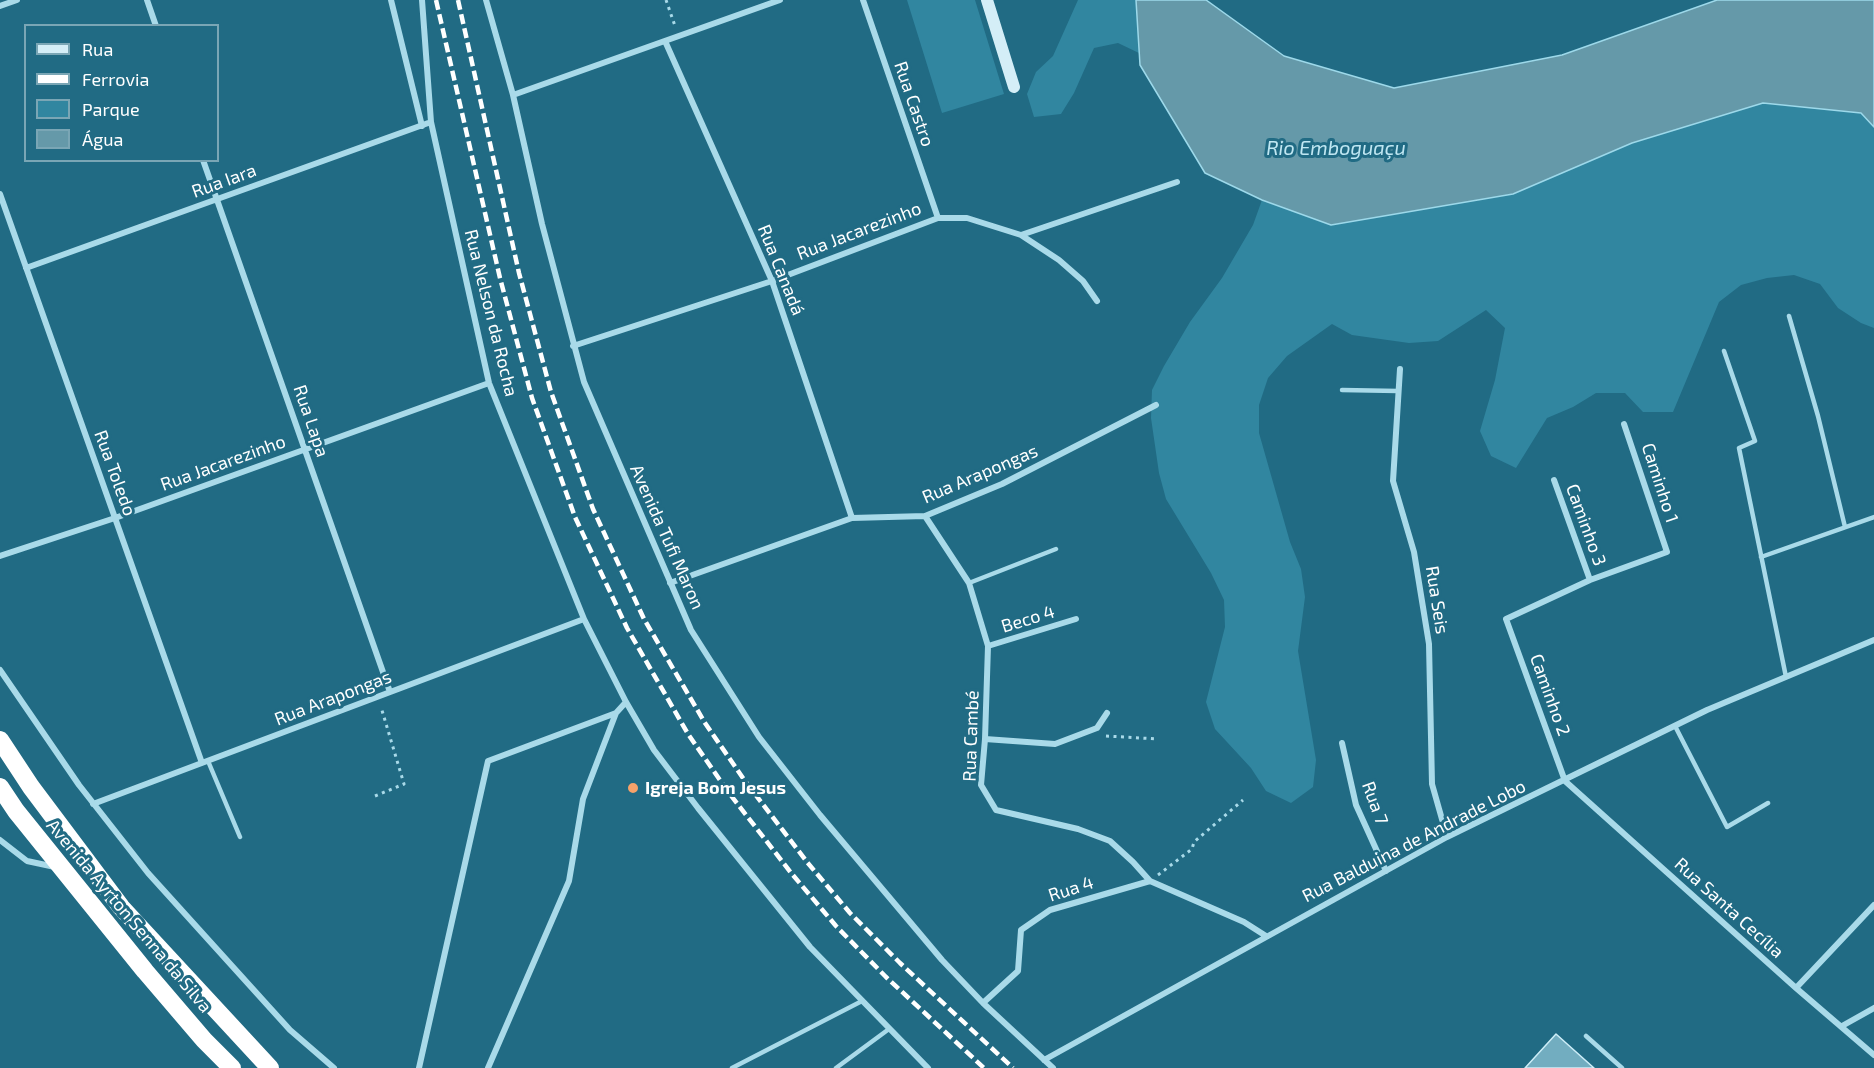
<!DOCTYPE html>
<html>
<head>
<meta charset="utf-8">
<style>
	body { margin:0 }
	#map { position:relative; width:1874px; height:1068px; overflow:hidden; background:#216b84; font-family:"Exo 2",sans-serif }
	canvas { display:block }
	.legend { position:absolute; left:24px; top:24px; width:195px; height:138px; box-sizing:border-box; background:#216b84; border:2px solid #7aa6b5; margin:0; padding:8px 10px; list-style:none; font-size:18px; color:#fff }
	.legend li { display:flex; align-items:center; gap:12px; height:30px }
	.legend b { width:30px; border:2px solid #7aa6b5 }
</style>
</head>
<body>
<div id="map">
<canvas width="1874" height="1068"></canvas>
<ul class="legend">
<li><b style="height:8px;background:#d4eef7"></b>Rua</li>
<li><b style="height:8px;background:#fff"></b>Ferrovia</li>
<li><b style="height:16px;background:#3186a0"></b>Parque</li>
<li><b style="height:16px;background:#6599a9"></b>Água</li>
</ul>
</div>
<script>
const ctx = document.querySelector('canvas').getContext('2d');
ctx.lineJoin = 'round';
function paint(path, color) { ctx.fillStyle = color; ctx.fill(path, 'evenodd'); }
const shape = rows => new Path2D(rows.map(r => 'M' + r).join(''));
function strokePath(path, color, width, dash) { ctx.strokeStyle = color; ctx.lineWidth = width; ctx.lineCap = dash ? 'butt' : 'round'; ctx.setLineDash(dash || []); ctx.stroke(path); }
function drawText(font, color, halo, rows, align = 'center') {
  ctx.font = font + ' "Exo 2",sans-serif'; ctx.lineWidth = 6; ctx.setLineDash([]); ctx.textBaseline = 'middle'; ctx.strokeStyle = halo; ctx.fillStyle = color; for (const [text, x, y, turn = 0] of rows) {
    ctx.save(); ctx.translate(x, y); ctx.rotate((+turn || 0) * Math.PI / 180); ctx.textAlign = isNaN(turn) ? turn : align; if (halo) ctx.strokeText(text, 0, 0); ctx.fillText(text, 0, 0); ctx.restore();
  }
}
const green = shape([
	[907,0,975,0,1004,94,942,113],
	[1078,0,1151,0,1156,33,1139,53,1118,43,1094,48,1074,93,1061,114,1034,117,1027,94,1036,72,1053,56],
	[1763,103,1861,113,1874,127,1874,328,1861,323,1838,308,1820,284,1794,275,1767,278,1741,285,1719,302,1673,412,1643,412,1625,393,1596,393,1573,407,1547,418,1516,468,1491,456,1480,431,1495,380,1505,328,1486,310,1438,341,1409,343,1352,335,1332,324,1287,356,1268,378,1259,405,1259,433,1290,542,1301,569,1305,597,1298,651,1316,760,1313,787,1291,803,1266,791,1251,768,1215,729,1206,702,1225,627,1224,600,1211,573,1166,499,1159,473,1151,418,1152,390,1164,366,1190,322,1222,278,1253,225,1262,200,1331,225,1513,194,1632,143]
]);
const water = shape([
	[1136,0,1206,0,1284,56,1394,88,1562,55,1717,0,1874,0,1874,127,1861,113,1763,103,1632,143,1513,194,1331,225,1262,200,1205,173,1140,65,1136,0]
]);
const building = shape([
	[1556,1034,1594,1068,1525,1068,1556,1034]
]);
const path = shape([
	[666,0,675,26],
	[1106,736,1158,739],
	[375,796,404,784,381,707],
	[1158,875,1192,849,1194,842,1243,800]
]);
const lane = shape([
	[1789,316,1818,416,1845,527],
	[1724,351,1755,441,1739,448,1786,677],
	[1342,390,1398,391],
	[1761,557,1874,517],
	[969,583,1056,549],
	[1675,726,1727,827,1768,803],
	[208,761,240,837],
	[1586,1036,1622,1068],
	[732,1068,862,1001],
	[836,1068,889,1029]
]);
const street = shape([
	[147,0,156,26],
	[391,0,422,126],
	[422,0,431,122,489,383,584,619,626,702,654,750,698,808,810,947,928,1068],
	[486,0,513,95,542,224,584,382,691,630,759,737,820,815,942,960,983,1003,1053,1068],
	[863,0,938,218],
	[0,6,17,0],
	[665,41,772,281,852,518],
	[513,95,780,0],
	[203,160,390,692],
	[0,194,202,763],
	[1021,235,1177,182],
	[26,268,431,122],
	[573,346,772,281,938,218,967,218,1021,235,1059,260,1083,281,1097,301],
	[1400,369,1393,481,1414,552,1429,644,1432,784,1447,837],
	[1624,424,1667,552,1590,580,1506,619,1565,781,1796,988,1874,1055],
	[1554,480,1590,580],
	[925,516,969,583,988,646,985,739,981,785,996,810,1078,829,1110,841,1133,862,1150,881,1244,922,1266,936],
	[0,556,115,518,489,383],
	[670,583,852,518,925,516,1002,484,1156,405],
	[988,646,1076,619],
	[0,670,79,785,148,873,290,1030,334,1068],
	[985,739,1055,744,1097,728,1107,713],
	[1342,743,1356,805,1386,871],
	[93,804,584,619],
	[0,840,27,861,55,867],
	[1796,988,1874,905],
	[983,1003,1018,971,1021,930,1050,910,1150,881],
	[1842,1026,1874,1008],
	[1044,1060,1447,837,1707,710,1874,640],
	[419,1068,488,761,616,713,626,702],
	[488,1068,569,881,583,799,616,713]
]);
const secondary = shape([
	[987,0,1014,87]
]);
const highway = shape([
	[0,740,31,787,121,907,270,1068],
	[0,787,16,811,145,971,204,1040,232,1068]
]);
const rail = shape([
	[436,0,500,278,532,398,575,517,627,628,688,734,729,793,792,874,836,926,886,977,984,1068],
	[458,0,519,273,551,392,593,509,644,619,705,723,745,781,807,862,850,913,900,963,1013,1068]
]);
const markers = [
	[633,788,6,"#f6a26a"]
];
const streetNames = [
	["Rua Castro",914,104,71],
	["Rua Iara",224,181,-20],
	["Rua Jacarezinho",859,231,-21],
	["Rua Canadá",781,270,68],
	["Rua Nelson da Rocha",491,313,76],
	["Rua Lapa",311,421,71],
	["Rua Jacarezinho",223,463,-20],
	["Rua Toledo",115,473,70],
	["Rua Arapongas",980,474,-23],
	["Caminho 1",1660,483,72],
	["Caminho 3",1586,525,70],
	["Avenida Tufi Maron",667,537,66],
	["Rua Seis",1437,600,81],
	["Beco 4",1028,619,-17],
	["Caminho 2",1550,695,70],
	["Rua Arapongas",333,698,-21],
	["Rua Cambé",971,736,-88],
	["Rua 7",1375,803,70],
	["Rua Balduina de Andrade Lobo",1414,841,-27],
	["Rua 4",1071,889,-18],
	["Rua Santa Cecília",1729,908,42],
	["Avenida Ayrton Senna da Silva",129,916,50]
];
const poiNames = [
	["Igreja Bom Jesus",645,788]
];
const waterNames = [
	["Rio Emboguaçu",1336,148]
];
paint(green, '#3186a0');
paint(water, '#6599a9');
strokePath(water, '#9dd9ea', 1.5);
paint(building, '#72adc0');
strokePath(building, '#cdedf7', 1.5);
strokePath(path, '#a9dae9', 3, [3, 4.5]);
strokePath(lane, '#a9dae9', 4.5);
strokePath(street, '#a9dae9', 6);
strokePath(secondary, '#d4eef7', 12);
strokePath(highway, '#fff', 18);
strokePath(rail, '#fff', 4.5, [10, 4.5]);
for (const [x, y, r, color] of markers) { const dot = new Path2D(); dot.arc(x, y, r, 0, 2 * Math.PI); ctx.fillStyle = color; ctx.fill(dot); strokePath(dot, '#216b84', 2); }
drawText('18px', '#fff', '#216b84', streetNames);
drawText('bold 18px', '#fff', '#216b84', poiNames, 'left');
drawText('italic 20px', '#c0e7f2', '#216b84', waterNames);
</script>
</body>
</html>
